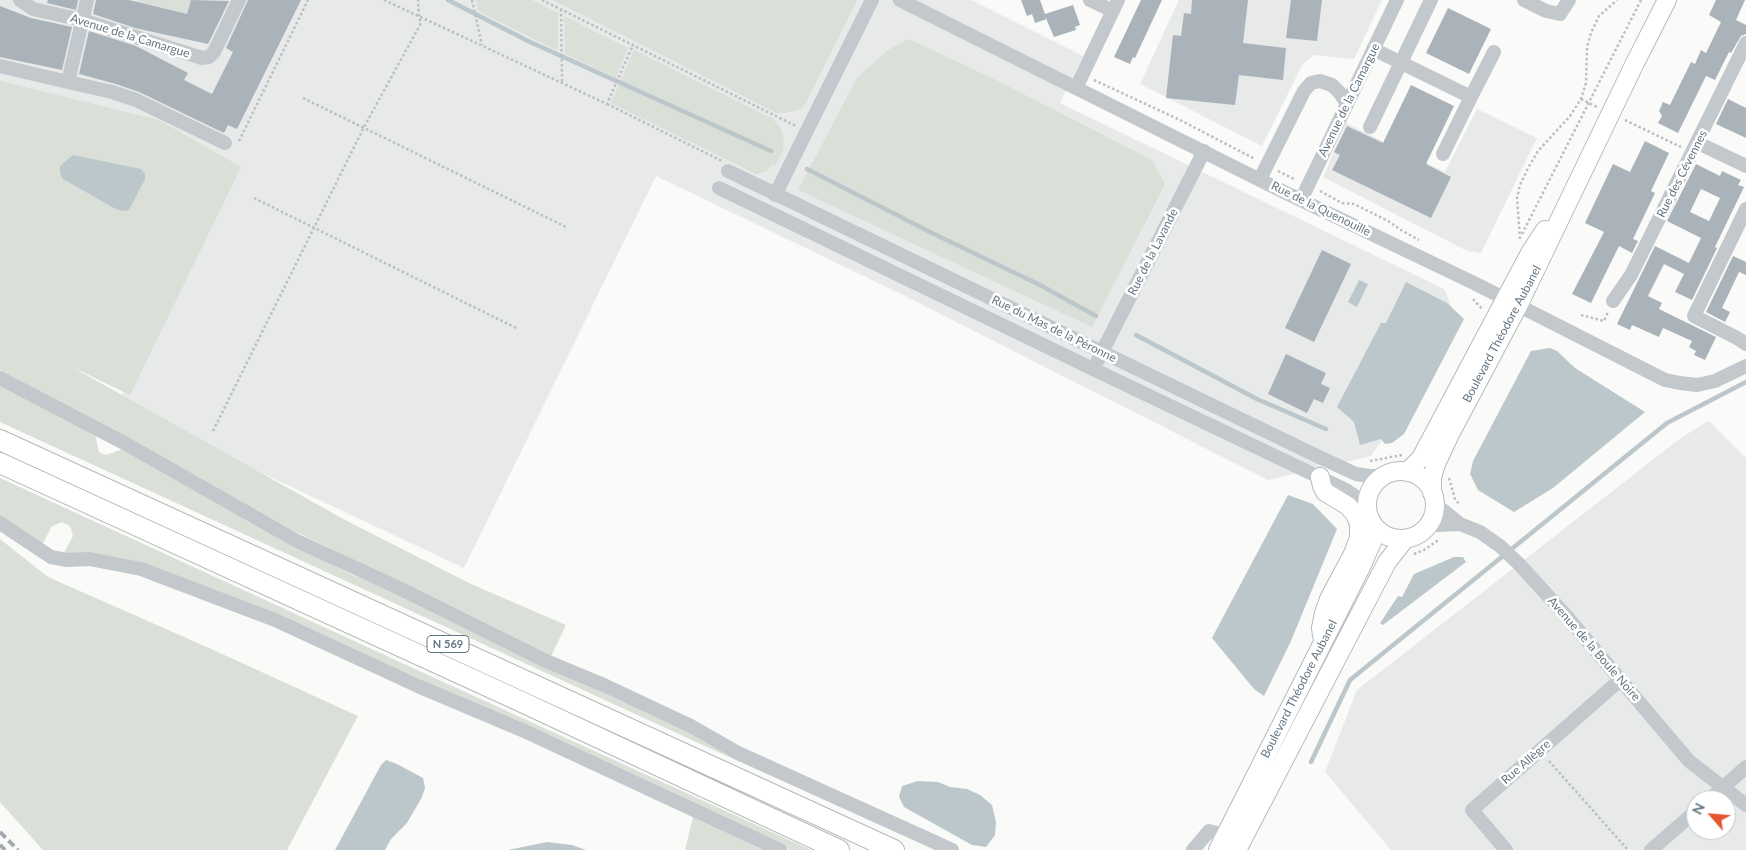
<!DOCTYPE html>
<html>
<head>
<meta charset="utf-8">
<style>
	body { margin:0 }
	#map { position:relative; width:1746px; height:850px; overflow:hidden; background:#fafaf8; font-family:Lato,sans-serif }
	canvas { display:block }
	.north { position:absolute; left:1686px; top:790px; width:50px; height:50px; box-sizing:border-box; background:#fff; border:1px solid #c1c8cd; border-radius:50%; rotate:297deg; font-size:14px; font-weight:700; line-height:20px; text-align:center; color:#657683 }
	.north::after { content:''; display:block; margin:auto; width:18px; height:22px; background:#e4572e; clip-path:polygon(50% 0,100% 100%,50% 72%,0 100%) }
</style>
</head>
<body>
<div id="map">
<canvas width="1746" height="850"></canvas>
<div class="north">N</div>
</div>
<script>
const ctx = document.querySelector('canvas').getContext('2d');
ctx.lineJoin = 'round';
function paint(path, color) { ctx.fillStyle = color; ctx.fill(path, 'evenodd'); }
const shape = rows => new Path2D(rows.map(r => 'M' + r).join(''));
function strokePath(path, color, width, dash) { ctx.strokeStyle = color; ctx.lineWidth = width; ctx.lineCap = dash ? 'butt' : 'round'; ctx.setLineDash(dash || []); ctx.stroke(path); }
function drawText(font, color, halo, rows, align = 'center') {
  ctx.font = font + ' Lato,sans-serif'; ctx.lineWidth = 5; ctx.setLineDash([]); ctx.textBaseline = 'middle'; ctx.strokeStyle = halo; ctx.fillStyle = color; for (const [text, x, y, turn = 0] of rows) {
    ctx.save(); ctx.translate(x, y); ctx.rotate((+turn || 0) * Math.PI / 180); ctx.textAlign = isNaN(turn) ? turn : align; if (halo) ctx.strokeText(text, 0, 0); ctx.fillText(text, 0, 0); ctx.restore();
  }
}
const built = shape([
	[0,0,971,0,1083,56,1060,103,1444,289,1459,324,1371,456,1268,480,901,294,656,176,464,568,117,405,228,173,0,88],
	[1179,0,1382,0,1354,59,1314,55,1302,65,1262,146,1140,84],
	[1477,109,1537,138,1481,253,1467,251,1323,177,1346,123,1445,172],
	[1709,421,1746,458,1746,850,1391,850,1325,772,1357,690,1682,437],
	[1696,800,1726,800,1726,830,1696,830]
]);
const green = shape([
	[138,0,191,0,187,14,174,11,172,20,159,7,138,2],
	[476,0,532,0,558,13,558,51,478,11],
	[553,0,857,0,805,104,800,109,785,113,777,113],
	[564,16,628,48,616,78,565,54],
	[909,39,996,80,1152,160,1165,184,1092,327,798,190,857,78,888,50],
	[634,50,773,119,781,128,784,141,783,151,775,166,772,165,767,171,756,174,611,103],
	[0,81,159,120,241,167,130,395,72,367,345,520,471,584,566,625,551,656,294,531,0,370],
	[0,382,95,434,99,452,106,455,123,449,313,555,353,575,417,601,753,763,738,761,694,741,0,422],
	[0,478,439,680,811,850,790,850,225,595,63,555,73,536,70,526,62,522,52,526,41,547,0,519],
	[0,539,48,577,209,648,358,716,287,850,43,850,0,802],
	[693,817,763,850,685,850]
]);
const water = shape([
	[73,155,141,169,145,174,145,179,129,210,122,211,114,208,63,179,60,173,60,166],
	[1359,280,1368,284,1357,307,1348,302],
	[1406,282,1447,303,1464,319,1404,434,1392,443,1385,444,1381,439,1360,445,1354,422,1337,407,1381,323,1386,323],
	[1550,348,1557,351,1575,368,1645,412,1553,488,1514,512,1478,490,1470,474,1473,461,1531,351],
	[1288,495,1313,504,1337,529,1291,641,1264,696,1254,689,1212,638],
	[1454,557,1463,557,1466,562,1383,625,1380,623,1398,596,1402,597,1414,574],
	[386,760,397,764,423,778,425,788,422,797,407,823,391,839,385,850,335,850,381,765],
	[918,781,938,782,950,787,967,789,980,795,992,805,996,822,995,835,986,847,972,845,904,807,899,797,902,786],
	[547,842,572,845,586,850,508,850]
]);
const stream = shape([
	[448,0,528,41,771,151],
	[807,169,932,233,1040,285,1096,316],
	[1136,335,1257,399,1326,429],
	[1311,762,1350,680,1667,423,1746,382]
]);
const building = shape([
	[48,0,78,0,76,10,47,3],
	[96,0,129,0,187,14,191,0,229,1,208,44,135,28,93,14],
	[248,0,301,0,237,129,228,125,224,133,139,92,116,84,79,74,89,31,136,46,188,73,184,80,212,94,233,52,226,48],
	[1021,0,1040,0,1045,14,1073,5,1080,25,1075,27,1076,30,1054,37,1045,16,1047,19,1035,23,1032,14,1027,16],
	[1141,0,1162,0,1135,58,1133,57,1130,64,1114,57],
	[1192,0,1248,0,1243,43,1286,48,1283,80,1239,75,1235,105,1166,98,1173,35,1181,36,1184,13,1191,14],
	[1291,0,1322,0,1317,41,1286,38],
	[1716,0,1745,0,1736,20,1746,25,1746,34,1741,36,1731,53,1729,52,1715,80,1706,76,1678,133,1658,123,1662,116,1659,111,1663,102,1670,105,1691,62,1695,64,1701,50,1706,53,1721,22,1709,15],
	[0,6,31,18,72,27,62,70,0,57],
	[1448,8,1491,29,1469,74,1426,53],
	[1411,85,1454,106,1426,164,1451,177,1431,218,1332,170,1340,155,1334,152,1347,126,1383,143],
	[1728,99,1746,108,1746,138,1716,124],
	[1645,141,1669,153,1651,191,1655,193,1633,239,1638,241,1632,253,1619,246,1591,303,1572,294,1604,232,1585,223,1613,164,1630,172],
	[1696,164,1720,176,1722,171,1741,180,1738,185,1744,187,1715,247,1717,248,1692,300,1675,292,1684,274,1664,264,1648,296,1662,303,1659,309,1716,337,1705,360,1694,355,1696,351,1689,347,1692,341,1663,328,1659,337,1632,325,1630,330,1617,324,1655,246,1689,263,1701,238,1667,221],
	[1701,189,1720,198,1709,221,1690,212],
	[1322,250,1351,264,1314,342,1285,328],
	[1733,256,1746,262,1746,275,1739,272,1722,308,1730,312,1725,322,1706,312],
	[1286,354,1326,373,1321,384,1330,388,1323,403,1314,399,1307,413,1268,394]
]);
const path = shape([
	[384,0,607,104,633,45],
	[472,0,482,45],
	[542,0,796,126],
	[561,9,562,82],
	[1094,80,1180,120,1255,159],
	[303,98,566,227],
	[1581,99,1597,107],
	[607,104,722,161],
	[1625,120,1681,147],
	[239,141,308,0],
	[1278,171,1296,180],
	[1320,191,1342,203,1354,204,1388,221,1401,230,1419,240],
	[254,198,516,328],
	[1522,234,1641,0],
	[1520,239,1517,198,1520,185,1528,168,1538,151,1570,116,1581,99,1586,83,1587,47,1591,33,1599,16,1617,0],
	[1473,299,1483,310],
	[1581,315,1604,321,1608,312],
	[213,431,364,127,421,23,419,17,418,0],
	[1370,461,1402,455],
	[1449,478,1455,499,1460,505],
	[1414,554,1424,550,1440,539],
	[1549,761,1628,850]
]);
const minor = shape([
	[20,0,33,9,82,20,202,58,209,57,214,52,239,0],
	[900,0,1282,191,1476,284,1665,380,1680,383,1697,385,1715,381,1746,366],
	[1090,0,1113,11],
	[1524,0,1546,11,1560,14,1569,0],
	[1373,49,1471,97,1443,154],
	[0,66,68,82,87,0],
	[68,82,112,92,136,100,225,143],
	[1076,88,1118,0],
	[1471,97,1494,52],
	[1370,127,1431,0],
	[1698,143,1746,166],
	[728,171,1317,456,1356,474,1369,476,1384,476],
	[1260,179,1304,91,1311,83,1320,81,1332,85,1340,93,1347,104],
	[719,188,1093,369,1346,490,1361,500,1367,509],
	[775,195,872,0],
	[1301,200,1397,0],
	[1746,209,1694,316,1737,338,1746,344],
	[1613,301,1631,275,1746,43],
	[1098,360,1204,151],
	[0,378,128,445,297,541,399,588,546,661,606,686,691,726,738,753,952,850],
	[1434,503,1460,524],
	[0,523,51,557,67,560,89,559,141,569,275,620,420,687,522,730,780,850],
	[1427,527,1437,525,1460,524,1480,532,1500,546,1519,564,1569,619,1689,761,1746,805],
	[1709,800,1746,767],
	[1193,850,1209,831,1225,835],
	[1506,850,1472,810,1620,680],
	[1651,850,1696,811]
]);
const major = shape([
	'1367 505a34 34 0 1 1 68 0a34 34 0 1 1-68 0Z',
	[1407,472,1421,458,1530,253,1545,230],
	[1320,477,1322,486,1325,492,1348,506,1355,514,1359,524,1359,538,1353,554,1329,599,1324,613,1321,628,1322,636],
	[1432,493,1432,477,1436,464,1450,434,1518,306,1634,65,1667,0],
	[1218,850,1360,569,1372,542,1375,527],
	[1237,850,1387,562,1405,539]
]);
const highway = shape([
	[0,440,894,850],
	[0,463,522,702,839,850]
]);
const rail = shape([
	[0,832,18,850],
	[0,845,5,850]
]);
const shields = [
	[448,644,42]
];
const shieldNames = [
	["N 569",448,644]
];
const streetNames = [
	["Avenue de la Camargue",130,36,17],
	["Avenue de la Camargue",1349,100,-64],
	["Rue des Cévennes",1682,174,-63],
	["Rue de la Quenouille",1321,209,26],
	["Rue de la Lavande",1153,252,-63],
	["Rue du Mas de la Péronne",1054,329,26],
	["Boulevard Théodore Aubanel",1502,334,-62],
	["Avenue de la Boule Noire",1594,649,49],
	["Boulevard Théodore Aubanel",1299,689,-63],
	["Rue Allègre",1526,762,-41]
];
paint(built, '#e8e9e9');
paint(green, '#dadfd7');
paint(water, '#bbc7cb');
strokePath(stream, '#bbc7cb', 4.5);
paint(building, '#aab3b9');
strokePath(major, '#b5babe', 20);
strokePath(highway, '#b4b9bd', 22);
strokePath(path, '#bbbfc2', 2.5, [2.5, 2.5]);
strokePath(minor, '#c3c8cc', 14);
strokePath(major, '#fff', 18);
strokePath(highway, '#fff', 20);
strokePath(rail, '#a2aab0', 4, [8, 4]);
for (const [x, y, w] of shields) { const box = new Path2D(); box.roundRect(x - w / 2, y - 8.5, w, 17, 4); ctx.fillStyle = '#fff'; ctx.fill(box); strokePath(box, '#657683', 1); }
drawText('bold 11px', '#657683', null, shieldNames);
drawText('12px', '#657683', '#fff', streetNames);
</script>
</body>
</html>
